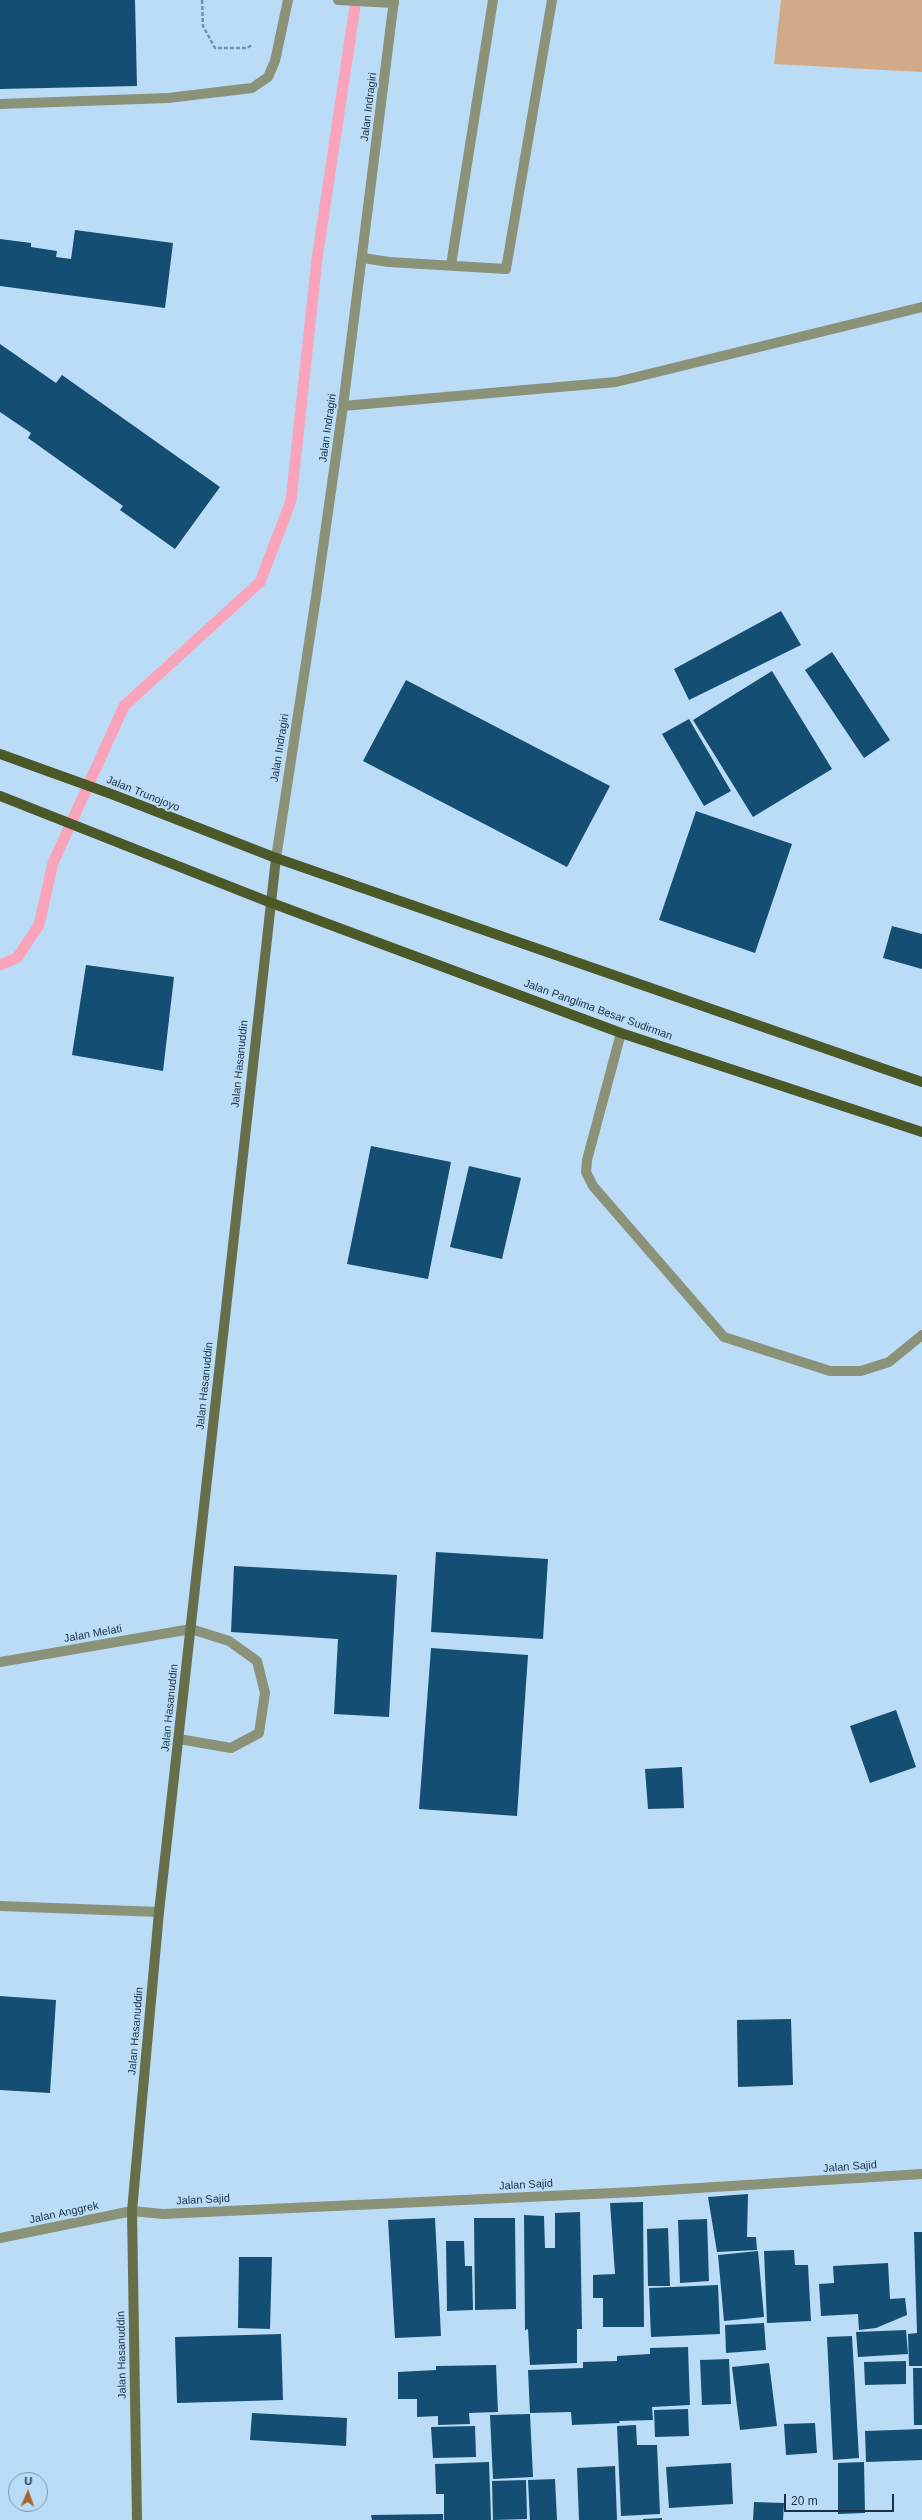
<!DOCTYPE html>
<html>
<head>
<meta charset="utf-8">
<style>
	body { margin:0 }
	#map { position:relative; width:922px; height:2520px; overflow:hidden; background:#bbdcf6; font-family:Arial,sans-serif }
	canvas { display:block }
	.north { position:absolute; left:8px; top:2472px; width:40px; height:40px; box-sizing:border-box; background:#bbdcf6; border:1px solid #7b98ae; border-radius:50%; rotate:2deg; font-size:11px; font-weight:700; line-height:16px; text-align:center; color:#1a3142 }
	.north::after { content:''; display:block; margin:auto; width:14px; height:18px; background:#a4672b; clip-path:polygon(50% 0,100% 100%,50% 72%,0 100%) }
	.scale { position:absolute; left:784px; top:2494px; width:110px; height:18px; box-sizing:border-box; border:2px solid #1a3142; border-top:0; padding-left:5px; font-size:12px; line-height:14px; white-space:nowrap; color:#1a3142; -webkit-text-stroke:3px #bbdcf6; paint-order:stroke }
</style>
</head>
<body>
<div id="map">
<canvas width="922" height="2520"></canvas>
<div class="north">U</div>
<div class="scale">20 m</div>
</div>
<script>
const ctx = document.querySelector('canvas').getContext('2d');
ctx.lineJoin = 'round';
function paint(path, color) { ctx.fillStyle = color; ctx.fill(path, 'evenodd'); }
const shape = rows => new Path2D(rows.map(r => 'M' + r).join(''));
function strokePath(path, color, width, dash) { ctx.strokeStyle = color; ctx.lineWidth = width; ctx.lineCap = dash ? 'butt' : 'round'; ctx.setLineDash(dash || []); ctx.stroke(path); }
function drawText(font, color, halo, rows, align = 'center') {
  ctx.font = font + ' Arial,sans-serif'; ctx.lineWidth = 4; ctx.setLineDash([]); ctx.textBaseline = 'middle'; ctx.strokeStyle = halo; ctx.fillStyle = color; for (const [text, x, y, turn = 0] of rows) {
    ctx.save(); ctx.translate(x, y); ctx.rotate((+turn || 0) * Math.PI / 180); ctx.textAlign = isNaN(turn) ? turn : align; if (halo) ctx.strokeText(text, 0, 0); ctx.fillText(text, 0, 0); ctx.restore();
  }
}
const green = shape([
	[781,0,922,0,922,72,774,64]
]);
const stream = shape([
	[0,965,17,958,39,925,53,863,124,706,260,582,291,501,317,259,356,0]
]);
const building = shape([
	[0,0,135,0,137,86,0,89],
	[75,230,173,243,165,308,0,286,0,239,31,243,31,247,57,251,56,257,71,259],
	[0,344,56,383,62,375,220,487,175,549,120,510,123,506,28,438,31,433,0,412],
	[781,611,801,645,689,700,674,669],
	[832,652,890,740,864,758,805,670],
	[772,671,832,769,753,817,693,720],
	[406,680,610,786,567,867,363,761],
	[689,719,731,791,704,806,662,734],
	[696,811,792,844,755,953,659,920],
	[892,926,922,934,922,969,883,958],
	[86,965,174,977,163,1071,72,1055],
	[371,1146,451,1162,428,1279,347,1264],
	[469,1166,521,1178,502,1259,450,1247],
	[436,1552,548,1559,543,1639,431,1632],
	[234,1566,397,1575,389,1717,334,1714,338,1639,231,1632],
	[431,1648,528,1655,517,1816,419,1809],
	[896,1710,916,1767,870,1783,850,1726],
	[682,1767,684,1808,648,1809,645,1769],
	[0,1996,56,2000,50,2093,0,2090],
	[791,2019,793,2085,738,2087,737,2020],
	[748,2194,747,2237,756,2237,757,2250,717,2252,708,2197],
	[643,2202,644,2327,603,2327,603,2298,593,2298,593,2275,615,2274,610,2203],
	[580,2212,582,2329,577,2329,577,2363,530,2365,528,2329,525,2330,524,2215,544,2216,545,2248,555,2248,555,2213],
	[435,2218,441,2336,395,2338,388,2220],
	[474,2218,515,2218,516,2309,475,2310],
	[707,2219,709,2281,680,2283,678,2220],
	[668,2228,670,2286,648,2286,647,2229],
	[914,2232,922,2232,922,2366,909,2366,908,2334,917,2333],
	[446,2241,464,2241,465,2266,472,2266,473,2310,447,2311],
	[794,2250,795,2265,808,2265,811,2321,767,2323,764,2251],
	[758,2251,764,2317,724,2321,718,2255],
	[239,2257,272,2257,270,2329,238,2328],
	[888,2263,890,2299,905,2298,907,2315,876,2328,859,2330,858,2314,821,2316,819,2284,834,2283,833,2266],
	[718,2285,720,2334,651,2337,649,2288],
	[764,2323,766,2350,726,2353,725,2325],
	[906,2330,908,2354,858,2357,856,2332],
	[281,2334,283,2400,177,2403,175,2337],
	[852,2336,859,2458,833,2460,827,2337],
	[688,2347,690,2405,652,2407,653,2420,619,2421,620,2423,572,2425,571,2412,530,2413,528,2370,583,2368,583,2362,617,2361,617,2356,650,2354,650,2348],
	[729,2359,731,2404,702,2405,700,2360],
	[906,2361,906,2384,865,2385,864,2362],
	[769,2363,777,2426,740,2430,732,2367],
	[496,2365,498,2412,469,2413,470,2424,438,2425,438,2416,417,2417,417,2399,398,2399,398,2372,436,2370,436,2366],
	[913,2368,922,2368,922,2425,914,2425],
	[688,2409,689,2436,655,2437,654,2410],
	[252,2413,347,2418,346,2446,250,2440],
	[530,2414,533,2477,493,2479,490,2415],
	[815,2423,817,2453,786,2455,784,2424],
	[636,2425,637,2445,657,2445,660,2514,621,2516,617,2426],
	[475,2426,476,2457,433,2458,431,2427],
	[922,2429,922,2460,866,2462,865,2431],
	[489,2462,491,2520,444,2520,444,2494,436,2494,435,2464],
	[864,2462,865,2513,838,2514,838,2463],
	[731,2463,733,2504,669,2508,666,2467],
	[615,2466,617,2520,579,2520,577,2468],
	[555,2479,557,2520,530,2520,528,2480],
	[526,2480,527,2519,493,2520,492,2481],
	[754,2502,784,2503,783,2520,753,2520],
	[443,2514,443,2520,372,2520,371,2515],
	[662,2518,662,2520,643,2520,643,2519]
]);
const path = shape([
	[202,0,203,26,215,48,247,48,252,45]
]);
const service = shape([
	[363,258,389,262,506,269,552,0],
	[451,265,493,0],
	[621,1033,587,1160,586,1172,593,1186,724,1337,830,1371,861,1371,889,1362,922,1335],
	[179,1739,231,1748,259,1733,265,1693,257,1661,229,1641,191,1629]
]);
const minor = shape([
	[338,0,394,3],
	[0,104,168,98,252,88,268,77,275,61,288,0],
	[343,406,616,382,922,307],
	[0,1662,191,1629],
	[0,1906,159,1912],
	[0,2238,132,2211,163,2214,635,2192,922,2174]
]);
const tertiary = shape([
	[276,858,316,597,343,406,394,0]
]);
const secondary = shape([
	[137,2520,132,2211,159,1912,276,858]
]);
const primary = shape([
	[0,754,114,795,276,858,922,1082],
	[0,796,269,902,621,1033,922,1132]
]);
const streetNames = [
	["Jalan Indragiri",369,107,-83],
	["Jalan Indragiri",328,428,-82],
	["Jalan Indragiri",280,748,-81],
	["Jalan Trunojoyo",143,794,22],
	["Jalan Panglima Besar Sudirman",598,1010,20],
	["Jalan Hasanuddin",240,1064,-84],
	["Jalan Hasanuddin",205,1386,-84],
	["Jalan Melati",93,1634,-10],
	["Jalan Hasanuddin",170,1708,-84],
	["Jalan Hasanuddin",136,2031,-85],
	["Jalan Sajid",850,2167,-4],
	["Jalan Sajid",526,2185,-3],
	["Jalan Sajid",203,2200,-3],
	["Jalan Anggrek",64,2213,-12],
	["Jalan Hasanuddin",122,2355,-91]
];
paint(green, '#d2aa88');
strokePath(stream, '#faa4bc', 11);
paint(building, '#144e72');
strokePath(path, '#7592a8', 2.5, [4, 2]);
strokePath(service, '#8a9278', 10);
strokePath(minor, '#8a9278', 10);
strokePath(tertiary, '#8a9278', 10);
strokePath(secondary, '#65704a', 10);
strokePath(primary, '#4b5828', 10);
drawText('11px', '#1a3142', '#bbdcf6', streetNames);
</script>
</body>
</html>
